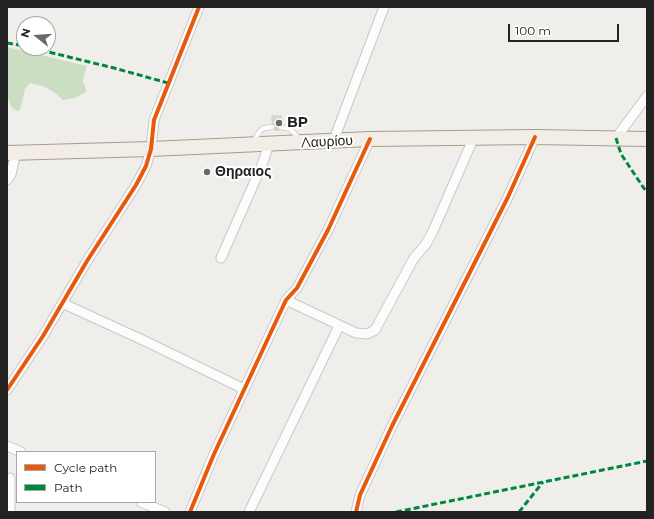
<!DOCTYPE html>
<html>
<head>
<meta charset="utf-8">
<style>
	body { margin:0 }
	#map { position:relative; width:654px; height:519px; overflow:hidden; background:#f0eeeb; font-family:Montserrat,sans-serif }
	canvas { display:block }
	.frame { position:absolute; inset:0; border:8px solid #222; pointer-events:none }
	.legend { position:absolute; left:16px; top:451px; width:140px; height:52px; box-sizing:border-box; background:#fff; border:1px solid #a7a7a7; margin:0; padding:5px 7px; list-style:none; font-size:12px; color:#222 }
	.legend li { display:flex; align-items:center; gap:8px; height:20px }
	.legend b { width:20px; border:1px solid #a7a7a7 }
	.north { position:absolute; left:16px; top:16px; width:40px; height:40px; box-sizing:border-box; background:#fff; border:1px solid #a7a7a7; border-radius:50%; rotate:287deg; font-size:11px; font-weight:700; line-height:16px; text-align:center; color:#222 }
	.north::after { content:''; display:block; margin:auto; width:14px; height:18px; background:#6a6968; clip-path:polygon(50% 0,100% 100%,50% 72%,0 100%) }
	.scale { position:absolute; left:508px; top:24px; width:111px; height:18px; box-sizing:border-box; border:2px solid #222; border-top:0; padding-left:5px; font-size:12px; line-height:14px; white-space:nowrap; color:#222; -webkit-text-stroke:3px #fff; paint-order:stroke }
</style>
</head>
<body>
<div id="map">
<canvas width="654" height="519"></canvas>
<div class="frame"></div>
<ul class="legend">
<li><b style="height:5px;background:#e8590c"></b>Cycle path</li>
<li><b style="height:5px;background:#00873e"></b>Path</li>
</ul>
<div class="north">N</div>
<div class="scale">100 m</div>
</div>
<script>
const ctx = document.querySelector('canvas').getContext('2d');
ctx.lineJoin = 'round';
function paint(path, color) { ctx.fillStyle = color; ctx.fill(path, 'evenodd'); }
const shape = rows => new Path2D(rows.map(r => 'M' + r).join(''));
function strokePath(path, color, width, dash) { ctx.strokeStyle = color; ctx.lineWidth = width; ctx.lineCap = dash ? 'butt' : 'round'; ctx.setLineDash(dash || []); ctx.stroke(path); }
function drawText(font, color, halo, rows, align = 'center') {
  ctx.font = font + ' Montserrat,sans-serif'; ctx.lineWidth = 4; ctx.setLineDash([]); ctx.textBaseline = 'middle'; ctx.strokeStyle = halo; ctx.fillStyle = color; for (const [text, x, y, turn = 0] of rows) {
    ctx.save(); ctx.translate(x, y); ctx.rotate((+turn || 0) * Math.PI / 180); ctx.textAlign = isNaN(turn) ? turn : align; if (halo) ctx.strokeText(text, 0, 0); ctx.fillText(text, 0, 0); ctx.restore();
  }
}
const forest = shape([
	[7,47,87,66,85,71,83,82,85,86,86,92,74,98,63,100,54,92,42,86,30,83,25,89,20,110,17,111,11,107,7,94]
]);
const shadow = shape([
	[280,117,282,118,282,125,278,128,279,131,276,131,275,130]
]);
const building = shape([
	[272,116,281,116,281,123,277,127,279,130,274,130,276,126,272,123,272,116]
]);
const lane = shape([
	[281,127,290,129,300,139],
	[253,142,260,131,264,128,272,127]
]);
const street = shape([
	[616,138,647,96],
	[333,142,384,7],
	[7,180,11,174,16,152],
	[221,258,262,165,269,144],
	[286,300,356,333,367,334,375,330,414,258,426,244,433,231,474,137],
	[62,303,147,342,244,389],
	[7,390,43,336,87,261,136,185,146,166,151,149,154,120,199,7],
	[7,446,21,452],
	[141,502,165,512],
	[10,512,10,478],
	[190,512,214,454,286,300,297,288,328,230,370,139],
	[249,512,339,326],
	[356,512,360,495,392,426,508,197,535,137]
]);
const primary = shape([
	[7,153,151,149,370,139,535,137,647,139]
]);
const quiet = shape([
	[7,43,24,46],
	[32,48,114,68,168,83],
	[616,138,621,154,643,187,647,192],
	[396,512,647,461],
	[519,512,543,482]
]);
const cycleway = shape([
	[7,390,43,336,87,261,136,185,146,166,151,149,154,120,199,7],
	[190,512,214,454,286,300,297,288,328,230,370,139],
	[356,512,360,495,392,426,508,197,535,137]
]);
const markers = [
	[279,123,4,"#6a6968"],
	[207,172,4,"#6a6968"]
];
const poiNames = [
	["BP",287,123],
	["Θηραιος",215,172]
];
const streetNames = [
	["Λαυρίου",327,142,-3]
];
paint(forest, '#cbdec1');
paint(shadow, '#0003');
paint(building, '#d7d4d2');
strokePath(building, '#d3d0cc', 1);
strokePath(lane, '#c9c8c7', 6);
strokePath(street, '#c9c8c7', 11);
strokePath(primary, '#a79c86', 16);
strokePath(lane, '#fdfcfc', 4.5);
strokePath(street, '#fdfcfc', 9);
strokePath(primary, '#f3ede7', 14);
strokePath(quiet, '#00873e', 3, [6, 3]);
strokePath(cycleway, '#e8590c', 4);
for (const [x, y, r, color] of markers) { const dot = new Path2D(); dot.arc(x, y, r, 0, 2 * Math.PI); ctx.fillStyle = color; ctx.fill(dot); strokePath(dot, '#fff', 1.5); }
drawText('bold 14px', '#222', '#fff', poiNames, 'left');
drawText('14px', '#222', '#fff', streetNames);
</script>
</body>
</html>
